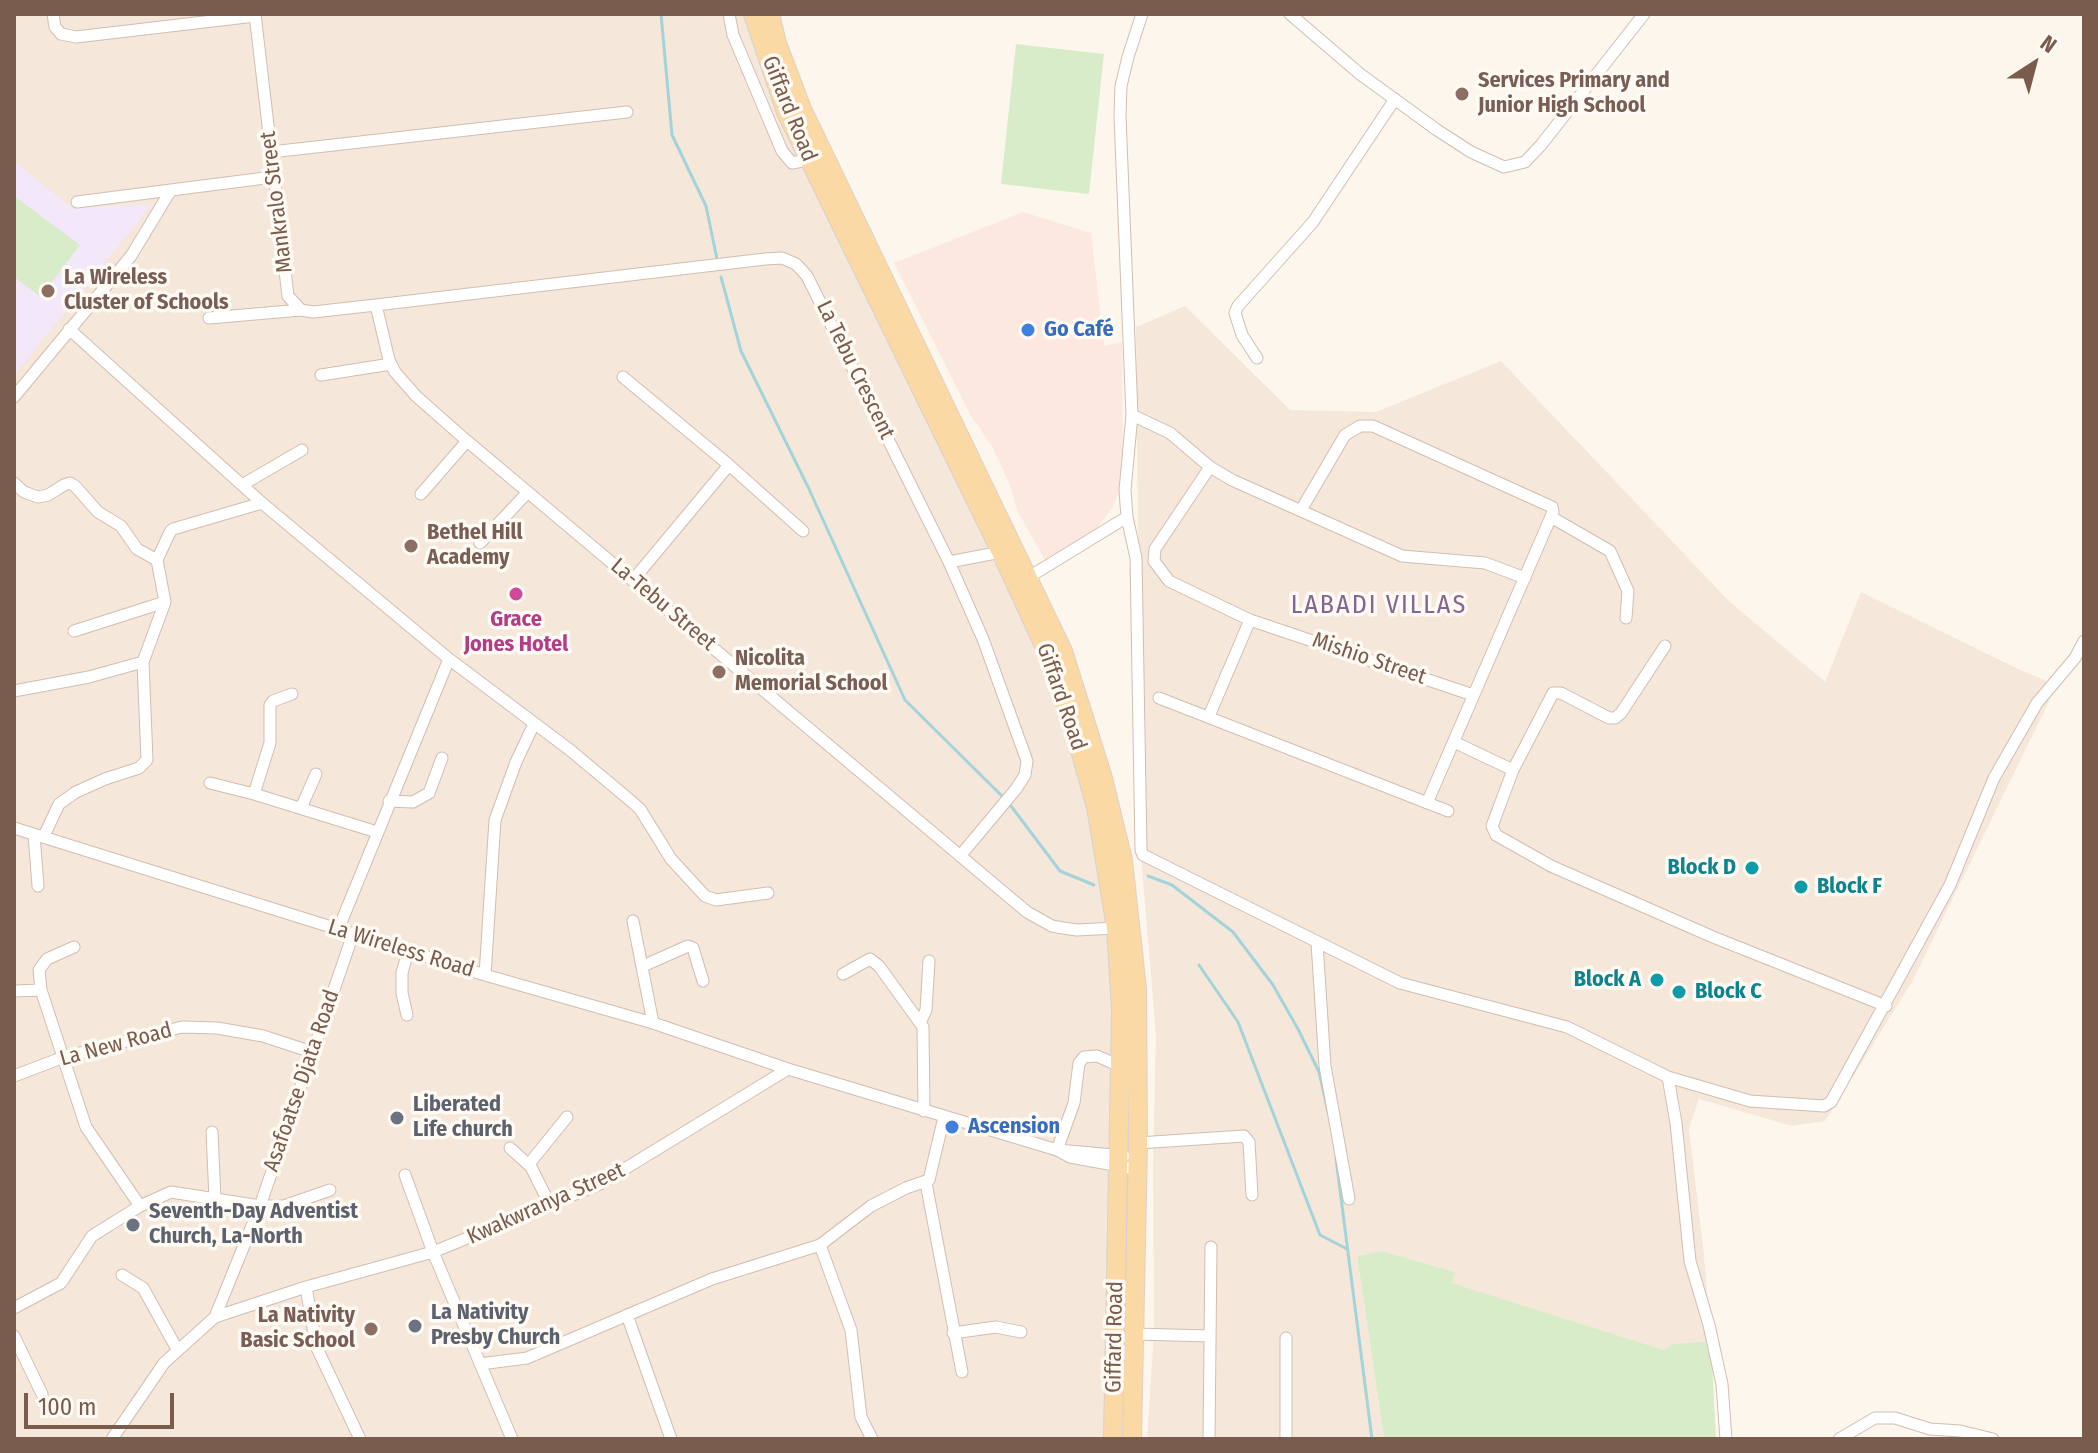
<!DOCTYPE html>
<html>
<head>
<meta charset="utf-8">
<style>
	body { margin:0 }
	#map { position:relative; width:2098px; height:1453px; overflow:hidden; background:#fdf6ec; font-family:"Fira Sans Condensed",sans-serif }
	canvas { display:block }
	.frame { position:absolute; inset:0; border:16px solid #7a5c4d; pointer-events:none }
	.north { position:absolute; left:1994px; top:24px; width:80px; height:80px; -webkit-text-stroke:6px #fffaf3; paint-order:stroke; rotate:36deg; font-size:22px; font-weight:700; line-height:32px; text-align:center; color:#7a5c4d }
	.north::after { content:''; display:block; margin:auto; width:28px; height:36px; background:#7a5c4d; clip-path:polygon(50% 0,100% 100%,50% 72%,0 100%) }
	.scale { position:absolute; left:24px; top:1393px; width:150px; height:36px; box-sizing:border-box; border:4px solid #7a5c4d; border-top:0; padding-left:10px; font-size:24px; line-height:28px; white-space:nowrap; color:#7a5c4d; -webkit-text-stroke:6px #fffaf3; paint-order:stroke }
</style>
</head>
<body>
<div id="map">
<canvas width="2098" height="1453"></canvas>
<div class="frame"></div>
<div class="north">N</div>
<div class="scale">100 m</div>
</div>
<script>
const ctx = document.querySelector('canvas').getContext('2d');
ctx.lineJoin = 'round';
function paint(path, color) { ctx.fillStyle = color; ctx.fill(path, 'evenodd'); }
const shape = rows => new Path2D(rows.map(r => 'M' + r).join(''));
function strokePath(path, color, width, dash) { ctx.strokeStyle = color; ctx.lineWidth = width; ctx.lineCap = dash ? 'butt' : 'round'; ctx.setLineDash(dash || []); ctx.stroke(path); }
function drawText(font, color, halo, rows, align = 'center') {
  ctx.font = font + ' "Fira Sans Condensed",sans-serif'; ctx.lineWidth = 7; ctx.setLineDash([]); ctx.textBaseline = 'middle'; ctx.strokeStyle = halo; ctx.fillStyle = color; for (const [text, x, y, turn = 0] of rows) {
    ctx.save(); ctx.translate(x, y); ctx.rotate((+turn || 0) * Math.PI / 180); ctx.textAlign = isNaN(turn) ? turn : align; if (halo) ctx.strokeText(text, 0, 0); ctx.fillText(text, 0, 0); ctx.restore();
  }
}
const residential = shape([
	[14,14,749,14,1028,624,1074,744,1108,902,1114,1053,1106,1439,14,1439],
	[1185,306,1290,410,1376,412,1501,361,1729,601,1825,682,1861,592,2018,669,2057,685,1912,982,1825,1121,1792,1126,1699,1099,1689,1128,1704,1256,1711,1341,1672,1344,1664,1350,1451,1283,1454,1272,1382,1251,1357,1256,1384,1439,1147,1439,1154,1332,1153,1169,1156,1035,1141,856,1136,327]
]);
const commercial = shape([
	[1023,212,1091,233,1104,346,1122,342,1123,485,1111,509,1093,534,1046,562,1017,510,1010,485,992,446,971,416,894,263]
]);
const education = shape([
	[14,161,70,207,151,205,14,375]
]);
const green = shape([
	[1016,44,1104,54,1089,194,1001,184],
	[14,196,80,245,41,297,14,277],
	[1382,1251,1455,1272,1452,1283,1664,1350,1672,1344,1711,1341,1716,1439,1384,1439,1357,1256]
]);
const stream = shape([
	[661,14,672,135,706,206,717,259],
	[721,277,741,351,809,489,905,700,1002,796],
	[1011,806,1060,871,1094,885],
	[1148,876,1172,885,1233,932,1273,985,1298,1029,1319,1072,1328,1112],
	[1199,965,1238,1022,1320,1235,1347,1249],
	[1336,1159,1372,1439]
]);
const street = shape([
	[53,14,55,27,61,34,76,37,255,16],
	[255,14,288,296,301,310,313,312,376,305,765,259,782,258,796,264,807,276,949,562,983,639,1027,761,1025,775,1016,789,960,856],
	[729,14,733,35,782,151,792,163,808,160],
	[1290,14,1360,74,1437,130,1471,152,1504,167,1525,162,1541,145,1644,14],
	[271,152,627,112],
	[77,202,273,177],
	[376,305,389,360,395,372,416,396,467,441,1027,912,1052,926,1063,928,1077,930,1116,928],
	[209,318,301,310],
	[69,329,262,503,449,659,570,750,631,801,640,809,671,859,705,896,716,900,768,893],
	[1257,358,1242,335,1235,313,1238,306,1313,222,1395,99],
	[321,375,391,364],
	[623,377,729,465,803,531],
	[14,397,131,256,171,190],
	[1132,415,1170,433,1210,467,1232,480,1402,556,1485,563,1525,578],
	[1210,467,1155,549,1154,561,1169,581,1250,620,1473,695],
	[14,483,24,492,38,497,48,495,64,485,70,483,75,486,98,512,121,526,137,549,157,560],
	[242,485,302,450],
	[421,494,467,441],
	[1301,510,1345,435,1360,426,1373,426,1552,507,1553,512,1427,803],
	[1127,517,1136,558,1141,850,1143,855,1400,983,1567,1027,1668,1077,1750,1101,1824,1106,1831,1102,1950,885,1994,778,2037,703,2075,658,2084,641],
	[1551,517,1610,551,1628,591,1626,618],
	[480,543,528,492],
	[949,562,1001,552],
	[1029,577,1127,517,1125,490,1132,415,1120,116,1121,86,1128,57,1142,14],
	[633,580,729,465],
	[74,631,165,602],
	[14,691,89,677,143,662],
	[292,694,273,701,270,705,270,743,254,794,377,832],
	[1159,698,1448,811],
	[1209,716,1250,620],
	[1454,742,1513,770,1492,826,1496,835,1551,866,1713,937,1886,1006],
	[1513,770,1553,693,1561,693,1609,718,1615,718,1621,713,1665,646],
	[210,783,254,794],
	[389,801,413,802,429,793,442,758],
	[301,808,316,774],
	[14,828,485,975,653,1023,788,1069],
	[34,835,38,886],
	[44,836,59,804,76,792,105,779,139,768,147,760,143,662,165,602,157,560,170,532,173,529,262,503],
	[633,921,653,1023],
	[338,930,449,659],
	[1317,943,1325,1066,1349,1199],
	[643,966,688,946,693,948,703,981],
	[843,974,870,959,879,966,923,1027,924,1111],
	[485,975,495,820,516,762,534,724],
	[41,990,39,970,47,959,74,947],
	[14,991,41,990,86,1127,140,1206],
	[407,1015,402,993,402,973,408,951],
	[920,1023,926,1010,929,961],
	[14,1076,64,1057,182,1027,217,1028,263,1036,312,1052],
	[1668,1077,1676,1123,1690,1261,1709,1325,1722,1384,1726,1439],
	[212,1132,215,1199],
	[1138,1143,1244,1136,1249,1142,1252,1195],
	[510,1148,531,1167,550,1205],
	[1057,1150,1074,1103,1079,1063,1084,1057,1097,1056,1120,1066],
	[1058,1150,1124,1156],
	[529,1164,567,1117],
	[405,1175,433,1252,512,1439],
	[926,1183,962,1372],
	[820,1245,851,1330,861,1417,872,1439],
	[122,1275,143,1288,177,1349],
	[306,1287,316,1346,360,1439],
	[14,1308,61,1283,92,1236,140,1206,171,1192,260,1206,284,1206,330,1190],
	[627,1315,671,1439],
	[215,1317,260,1206,353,934],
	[953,1333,996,1327,1021,1332],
	[1135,1334,1210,1336],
	[14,1336,42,1394],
	[480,1364,527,1358,712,1279,820,1245,871,1206,906,1188,929,1180,944,1117],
	[112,1439,164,1363,215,1317,306,1287,433,1252,600,1184,788,1069,1057,1150,1070,1157,1136,1169],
	[1209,1439,1211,1247],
	[1286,1439,1286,1338],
	[1839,1439,1875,1418,1895,1418,1930,1429,1960,1431,1993,1439]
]);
const primary = shape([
	[753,14,786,112,1001,552,1046,650,1073,726,1096,807,1116,928,1121,1010,1113,1439],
	[770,14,777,43,802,109,1063,651,1103,778,1123,860,1137,989,1138,1143,1132,1439]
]);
const markers = [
	[1462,94,8,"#8d6e63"],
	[48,291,8,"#8d6e63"],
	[1028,330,8,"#3f7fe0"],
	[411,546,8,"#8d6e63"],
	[516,594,8,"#d1479c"],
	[719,672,8,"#8d6e63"],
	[1752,868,8,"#0f9aa8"],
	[1801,887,8,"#0f9aa8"],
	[1657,980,8,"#0f9aa8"],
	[1679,992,8,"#0f9aa8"],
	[397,1118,8,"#6b7280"],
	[952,1127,8,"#3f7fe0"],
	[133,1225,8,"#6b7280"],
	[415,1326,8,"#6b7280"],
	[371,1329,8,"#8d6e63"]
];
const educationNames = [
	["Services Primary and",1478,81],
	["Junior High School",1478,106],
	["La Wireless",64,278],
	["Cluster of Schools",64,303],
	["Bethel Hill",427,533],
	["Academy",427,558],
	["Nicolita",735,659],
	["Memorial School",735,684],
	["La Nativity",355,1316,"right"],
	["Basic School",355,1341,"right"]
];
const streetNames = [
	["Giffard Road",789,109,68],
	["Mankralo Street",277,202,-97],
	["La Tebu Crescent",855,370,64],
	["La-Tebu Street",663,605,40],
	["Mishio Street",1369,659,19],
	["Giffard Road",1061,697,71],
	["La Wireless Road",401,949,17],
	["La New Road",116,1045,-15],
	["Asafoatse Djata Road",302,1081,-71],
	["Kwakwranya Street",546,1204,-24],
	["Giffard Road",1115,1337,-89]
];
const shopNames = [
	["Go Café",1044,330],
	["Ascension",968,1127]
];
const hotelNames = [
	["Grace",516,620],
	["Jones Hotel",516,645]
];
const cultureNames = [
	["Block D",1736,868],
	["Block F",1817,887,"left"],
	["Block A",1641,980],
	["Block C",1695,992,"left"]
];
const worshipNames = [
	["Liberated",413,1105],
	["Life church",413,1130],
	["Seventh-Day Adventist",149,1212],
	["Church, La-North",149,1237],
	["La Nativity",431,1313],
	["Presby Church",431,1338]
];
const quarterNames = [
	["LABADI VILLAS",1379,606]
];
paint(residential, '#f5e8da');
paint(commercial, '#fde8e0');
paint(education, '#f3e8fa');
paint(green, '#d8ecc9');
strokePath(stream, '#a5d3da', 3);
strokePath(street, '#d1beb0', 13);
strokePath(primary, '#dad1cd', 20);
strokePath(street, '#fff', 11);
strokePath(primary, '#fbd9a5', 18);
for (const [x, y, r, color] of markers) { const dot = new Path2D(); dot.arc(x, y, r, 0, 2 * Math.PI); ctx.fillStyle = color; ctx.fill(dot); strokePath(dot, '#fffaf3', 3); }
drawText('bold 22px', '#785e54', '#fffaf3', educationNames, 'left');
drawText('22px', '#7a5c4d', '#fffaf3', streetNames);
drawText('bold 22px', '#366cbe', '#fffaf3', shopNames, 'left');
drawText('bold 22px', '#b23c85', '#fffaf3', hotelNames);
drawText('bold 22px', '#0d838f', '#fffaf3', cultureNames, 'right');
drawText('bold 22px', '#5b616d', '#fffaf3', worshipNames, 'left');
ctx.letterSpacing = '2px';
drawText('26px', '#846695', '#fffaf3', quarterNames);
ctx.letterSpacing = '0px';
</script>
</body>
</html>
